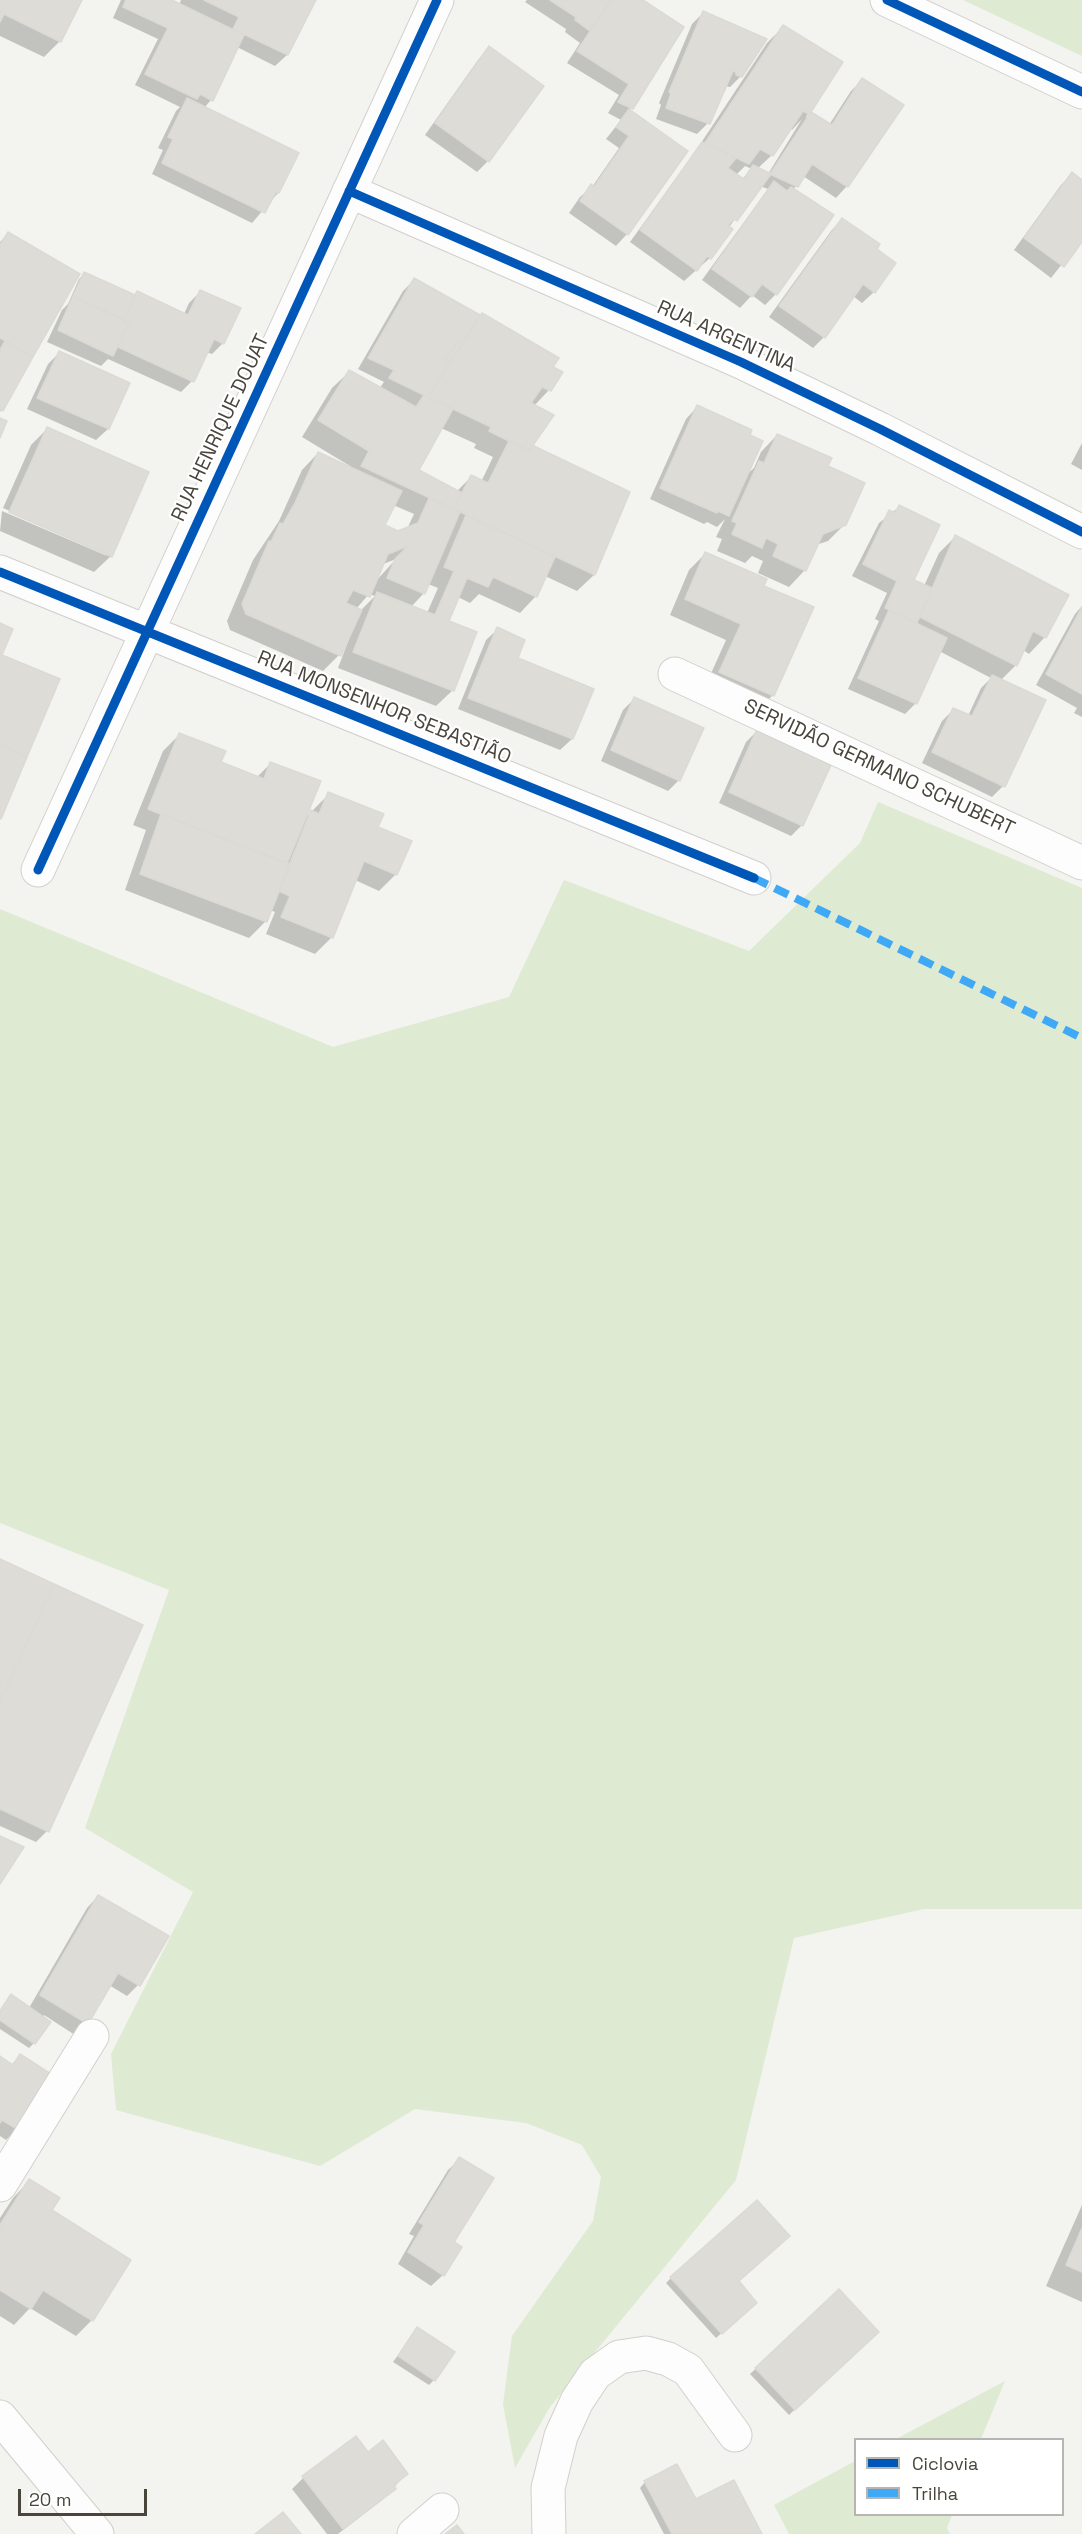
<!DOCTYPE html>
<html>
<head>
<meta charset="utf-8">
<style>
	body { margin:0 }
	#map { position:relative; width:1082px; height:2534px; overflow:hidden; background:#f3f3ef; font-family:"Space Grotesk",sans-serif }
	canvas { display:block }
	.legend { position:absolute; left:854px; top:2438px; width:210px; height:78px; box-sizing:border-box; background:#fff; border:2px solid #b6b5b1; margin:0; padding:8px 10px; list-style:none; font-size:18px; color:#49453b }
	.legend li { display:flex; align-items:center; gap:12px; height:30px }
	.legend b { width:30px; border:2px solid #b6b5b1 }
	.scale { position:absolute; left:18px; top:2489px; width:129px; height:27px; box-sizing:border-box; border:3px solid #49453b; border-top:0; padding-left:8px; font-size:18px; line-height:21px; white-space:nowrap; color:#49453b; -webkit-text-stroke:4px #fff; paint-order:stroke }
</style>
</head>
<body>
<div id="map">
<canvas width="1082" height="2534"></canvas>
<ul class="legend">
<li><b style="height:8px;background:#0057b8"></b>Ciclovia</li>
<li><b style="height:8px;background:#3fa9f5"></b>Trilha</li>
</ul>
<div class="scale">20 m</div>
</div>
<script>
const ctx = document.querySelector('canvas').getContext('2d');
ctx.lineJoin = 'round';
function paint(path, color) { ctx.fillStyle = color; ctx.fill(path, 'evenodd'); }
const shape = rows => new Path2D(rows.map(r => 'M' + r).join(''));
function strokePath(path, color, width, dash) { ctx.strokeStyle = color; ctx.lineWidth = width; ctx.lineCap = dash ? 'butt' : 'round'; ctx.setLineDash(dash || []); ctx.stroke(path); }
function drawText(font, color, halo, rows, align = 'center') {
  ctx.font = font + ' "Space Grotesk",sans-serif'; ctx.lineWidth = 4.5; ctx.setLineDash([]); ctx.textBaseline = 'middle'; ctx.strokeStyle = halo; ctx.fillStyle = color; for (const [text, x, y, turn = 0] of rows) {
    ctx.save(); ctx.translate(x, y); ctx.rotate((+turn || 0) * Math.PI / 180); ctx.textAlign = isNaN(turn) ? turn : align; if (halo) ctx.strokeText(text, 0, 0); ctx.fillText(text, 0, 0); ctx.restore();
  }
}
const green = shape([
	[963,0,1082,0,1082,56],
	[878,802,1082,888,1082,1909,924,1909,794,1938,736,2180,550,2407,515,2468,503,2404,512,2336,593,2221,601,2177,582,2145,526,2123,415,2109,320,2166,116,2110,111,2054,193,1892,85,1828,169,1590,0,1523,0,909,333,1047,509,997,564,880,749,951,860,843],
	[1005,2381,981,2439,896,2439],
	[855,2461,856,2514,952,2515,947,2528,950,2534,789,2534,774,2505]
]);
const shadow = shape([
	[0,0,80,0,60,41,44,57,0,36],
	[121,0,169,0,179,5,181,0,314,0,287,55,275,66,237,47,211,100,204,108,278,193,252,223,152,174,163,150,158,148,176,111,180,107,135,85,158,39,113,18],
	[527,0,640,0,682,28,629,111,686,151,627,234,616,246,569,213,580,197,592,187,619,148,606,139,621,120,608,113,619,95,567,63,580,43,565,32,566,29,525,2],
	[703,13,741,76,730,87,724,86,708,123,697,134,656,119,661,105,659,103,692,24],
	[784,26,810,111,806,117,807,118,811,113,829,125,851,91,862,80,847,186,836,198,803,176,793,190,776,294,765,305,752,295,740,308,702,280,768,189,760,186,729,227,710,258,684,281,630,242,697,149,767,43],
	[802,119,768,174,757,169,772,155,789,128,792,130],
	[745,166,752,169,742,179,736,175],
	[489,48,488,161,477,172,425,135,478,60],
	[1072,174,1082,181,1082,239,1051,278,1014,250,1061,185],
	[842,219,875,249,874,292,862,303,853,296,824,337,813,348,769,317,831,231],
	[8,234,78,274,0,412,0,242],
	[84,274,134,296,137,293,184,314,189,303,200,292,223,343,212,354,206,352,192,381,181,392,108,359,101,366,47,342,62,310,68,304,79,279],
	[415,279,480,317,551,367,549,390,534,406,531,446,628,493,594,575,577,591,545,576,536,596,520,613,479,594,470,603,458,597,447,621,453,690,436,706,338,668,349,639,347,638,339,655,323,671,230,630,227,621,253,560,279,521,302,470,318,453,349,468,350,466,302,437,332,388,349,372,379,389,384,382,358,369,403,291],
	[441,428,476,444,474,448,493,457,481,482,471,477,456,492,417,470],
	[393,505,414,514,407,529,398,533,383,526],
	[396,559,375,582,381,565],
	[428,584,438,588,427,613,411,607,424,593],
	[369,594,375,596,361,610,356,609],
	[59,353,128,384,108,429,96,440,27,409,48,364],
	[697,407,745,476,754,468,761,452,777,435,826,467,845,524,828,541,816,545,805,570,789,587,758,573,763,561,752,556,745,563,717,551,722,539,716,537,725,519,717,527,707,522,704,524,650,499,686,419],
	[47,429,111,556,94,572,0,531,2,511,105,555,105,552,3,508,31,445],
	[1082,443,1082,470,1071,464],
	[899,507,912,581,924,586,939,553,955,537,1045,637,1029,654,1023,650,1016,665,1000,681,1003,786,992,797,922,763,942,721,954,709,968,716,981,688,991,678,939,651,916,703,905,714,848,689,879,621,875,619,887,593,852,576,879,523],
	[706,553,762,586,773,695,756,712,704,689,726,640,670,615,689,570],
	[1082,606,1082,717,1074,713,1077,708,1036,685,1075,614],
	[498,629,516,659,592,690,572,739,560,750,458,709,486,640],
	[634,699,679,780,668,791,601,761,623,710],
	[758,730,802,825,791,836,719,803,746,742],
	[179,735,219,763,256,778,270,764,303,820,329,794,376,828,410,842,395,875,379,891,355,880,332,937,315,954,266,934,275,912,270,910,266,921,249,938,125,890,146,830,133,825,163,751],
	[0,1561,47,1831,36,1842,0,1826],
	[98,1896,167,1937,138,1985,127,1996,109,1985,75,2035,44,2015,34,2043,29,2048,0,2029,0,2011,6,2002,29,2008,87,1908],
	[20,2056,17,2129,6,2140,0,2136,0,2058,11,2065],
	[460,2159,452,2243,443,2275,431,2286,398,2264,414,2236,409,2234,448,2170],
	[29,2181,50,2211,92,2320,76,2336,30,2308,14,2325,0,2316,0,2218,13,2198],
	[1082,2205,1082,2302,1046,2286],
	[671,2278,737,2281,750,2308,716,2338,666,2283],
	[839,2291,877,2332,789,2415,750,2374],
	[417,2329,434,2380,429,2385,393,2362],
	[368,2454,406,2474,382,2500,338,2534,327,2534,292,2489,303,2478],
	[645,2482,695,2501,760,2534,664,2534,640,2488]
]);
const building = shape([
	[0,0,82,0,61,42,4,14,0,22,0,0],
	[126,0,172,0,244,35,213,101,200,94,197,99,145,74,168,28,123,7,126,0],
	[204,0,316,0,288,55,233,29,239,17,204,0],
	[550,0,611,0,590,31,575,20,576,17,550,0],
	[611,0,643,0,684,27,633,109,618,102,629,84,577,51,611,0],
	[703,11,767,39,742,77,736,75,736,72,733,71,710,124,666,108,671,93,669,92,703,11],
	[783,25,843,62,811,112,809,114,803,111,773,156,760,149,749,164,705,143,783,25],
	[489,46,544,86,489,162,435,123,489,46],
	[862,78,904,105,848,187,812,164,798,187,770,174,811,112,832,125,862,78],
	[187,98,299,153,279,193,276,192,265,213,162,163,173,139,168,137,187,98],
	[629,109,688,151,628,235,580,201,591,184,594,187,629,136,616,127,629,109],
	[702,142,736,158,728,168,744,179,753,165,771,174,737,221,734,219,728,225,733,229,711,259,707,256,697,271,640,230,702,142],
	[1072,172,1082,180,1082,242,1064,267,1024,238,1072,172],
	[774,181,787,191,791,187,834,215,777,295,762,284,752,297,712,269,774,181],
	[842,218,880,244,877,249,896,263,875,293,863,284,825,338,779,306,842,218],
	[8,232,80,274,33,357,0,338,0,245,8,232],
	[84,272,135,295,124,320,73,296,84,272],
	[414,278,480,315,463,343,459,340,445,360,450,363,428,397,389,378,394,370,368,358,414,278],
	[200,290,241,308,224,344,214,339,194,382,118,347,129,323,124,320,137,291,188,315,200,290],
	[73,296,129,323,113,356,58,330,73,296],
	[482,313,559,358,553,367,563,372,551,391,542,387,531,403,554,415,529,451,489,431,491,427,428,397,482,313],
	[459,340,463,343,450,363,445,360,459,340],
	[5,341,33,357,3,411,0,409,0,350,5,341],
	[59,351,130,383,109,429,37,398,59,351],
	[349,370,416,407,424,395,453,409,419,470,462,493,454,509,361,466,369,451,318,420,349,370],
	[697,405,752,430,750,435,763,441,729,516,718,511,717,513,660,488,697,405],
	[0,418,7,421,0,438,0,418],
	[47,427,149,472,112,557,9,512,47,427],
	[777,434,832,458,828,466,865,483,846,525,823,534,806,571,773,556,778,544,766,538,762,548,732,534,737,523,732,521,759,461,764,463,777,434],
	[509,441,529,451,534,446,630,492,595,575,454,509,471,475,488,483,509,441],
	[318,452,402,491,385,525,398,531,418,523,429,498,460,512,425,594,387,578,395,559,408,546,388,554,370,597,353,590,346,603,362,610,341,656,246,614,242,604,269,541,271,542,280,523,283,524,295,503,318,452],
	[899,505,940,525,914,580,932,588,917,623,885,608,897,581,863,564,889,510,895,513,899,505],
	[466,515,555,557,537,597,493,577,488,587,467,578,449,621,477,632,454,691,353,652,377,592,435,615,454,571,444,567,466,515],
	[955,535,1069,595,1046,638,1033,631,1017,666,920,617,955,535],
	[705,552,767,579,764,586,814,607,774,696,719,672,741,624,685,599,705,552],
	[1082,607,1082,694,1046,674,1082,607],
	[889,610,947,638,917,704,858,678,889,610],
	[0,623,13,629,2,655,60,679,27,757,0,745,0,623],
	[497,627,525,640,518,658,594,689,573,739,468,698,497,627],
	[992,675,1046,700,1005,787,932,752,953,708,972,716,992,675],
	[634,697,704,728,680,781,611,750,634,697],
	[757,729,832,763,803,826,729,792,757,729],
	[179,733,226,751,221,762,264,779,270,762,321,781,287,864,148,809,179,733],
	[0,745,27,757,1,819,0,818,0,745],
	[328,792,384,814,378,827,412,841,397,875,364,861,333,938,281,917,290,896,279,891,311,810,319,814,328,792],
	[161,814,290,864,267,922,140,874,161,814],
	[0,1559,54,1584,0,1702,0,1559],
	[54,1584,143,1625,49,1832,0,1809,0,1702,54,1584],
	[0,1836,24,1847,0,1884,0,1836],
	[98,1895,169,1936,140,1986,118,1973,88,2024,40,1995,98,1895],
	[11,1994,51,2022,35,2044,0,2020,0,2011,11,1994],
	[20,2054,54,2076,19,2130,2,2120,0,2123,0,2056,13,2065,20,2054],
	[459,2157,494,2178,454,2242,462,2247,444,2276,408,2252,424,2225,419,2222,459,2157],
	[29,2179,60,2198,52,2210,131,2260,93,2321,43,2290,31,2309,0,2290,0,2225,29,2179],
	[757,2200,790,2236,739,2281,757,2303,722,2334,670,2277,757,2200],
	[1082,2228,1082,2272,1066,2265,1082,2228],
	[839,2289,879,2332,795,2410,755,2368,839,2289],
	[417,2327,455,2352,435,2381,398,2356,417,2327],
	[356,2436,368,2452,383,2440,408,2474,394,2485,396,2489,343,2529,302,2476,356,2436],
	[677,2464,696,2499,734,2480,762,2534,672,2534,644,2481,677,2464],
	[283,2512,301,2534,255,2534,283,2512],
	[457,2525,464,2534,445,2534,457,2525]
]);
const minor = shape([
	[887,0,1082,92],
	[349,191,741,362,880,429,1082,532],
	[0,572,754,878],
	[675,674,1082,863],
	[38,870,437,0],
	[0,2185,92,2036],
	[0,2417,97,2534],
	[414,2534,442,2510],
	[549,2534,548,2488,561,2436,577,2401,595,2374,619,2357,646,2353,668,2359,688,2370,735,2435]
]);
const quiet = shape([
	[754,878,1082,1038]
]);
const cycleway = shape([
	[887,0,1082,92],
	[349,191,741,362,880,429,1082,532],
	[0,572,754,878],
	[38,870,437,0]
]);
const streetNames = [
	["RUA ARGENTINA",726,337,24],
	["RUA HENRIQUE DOUAT",221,428,-65],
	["RUA MONSENHOR SEBASTIÃO",384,708,22],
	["SERVIDÃO GERMANO SCHUBERT",879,768,25]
];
paint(green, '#deebd2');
paint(shadow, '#0003');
paint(building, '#dddcd7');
strokePath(building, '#dbdad5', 1.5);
strokePath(minor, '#d1d0cc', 35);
strokePath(minor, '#fdfdfd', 33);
strokePath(quiet, '#3fa9f5', 8, [15, 8]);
strokePath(cycleway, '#0057b8', 9);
drawText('20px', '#49453b', '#fff', streetNames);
</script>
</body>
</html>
